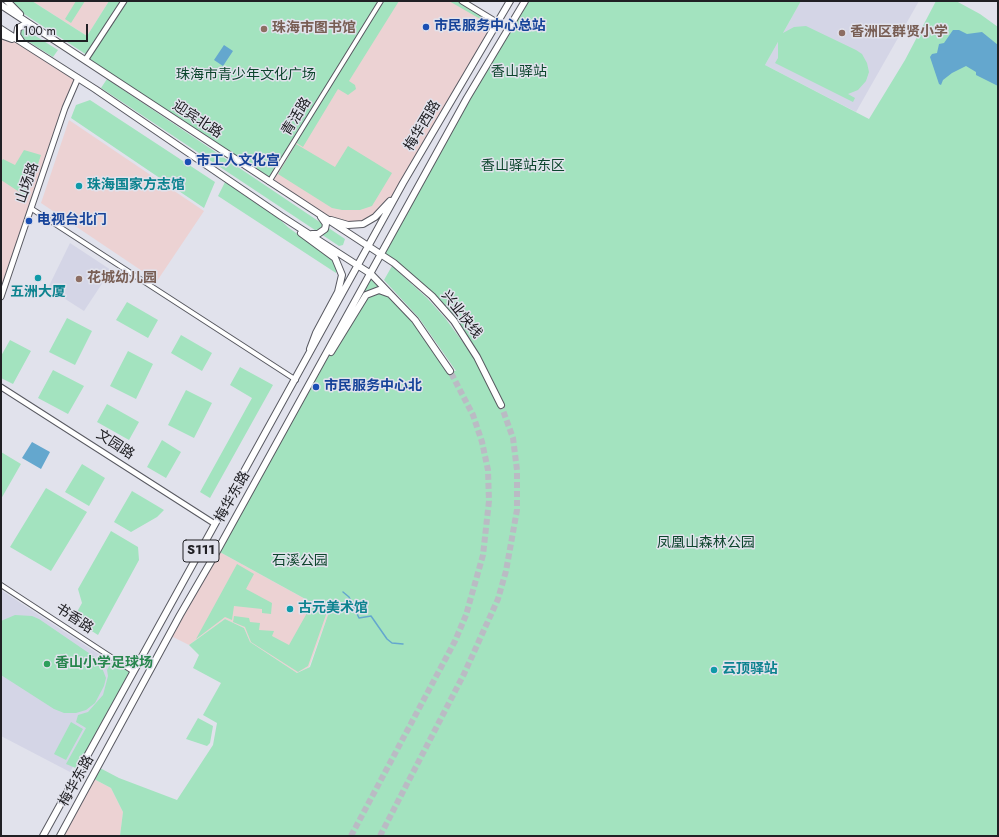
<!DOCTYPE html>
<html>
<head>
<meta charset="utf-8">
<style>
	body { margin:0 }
	#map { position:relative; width:999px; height:837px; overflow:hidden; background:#e1e2ec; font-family:Jost,sans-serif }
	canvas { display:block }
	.frame { position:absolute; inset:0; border:2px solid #202024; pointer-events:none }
	.scale { position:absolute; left:16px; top:24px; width:72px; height:18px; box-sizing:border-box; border:2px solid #202024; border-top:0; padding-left:5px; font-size:12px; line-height:14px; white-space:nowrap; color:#202024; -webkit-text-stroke:3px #e1e2ec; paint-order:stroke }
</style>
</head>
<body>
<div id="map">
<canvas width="999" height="837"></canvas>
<div class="frame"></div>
<div class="scale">100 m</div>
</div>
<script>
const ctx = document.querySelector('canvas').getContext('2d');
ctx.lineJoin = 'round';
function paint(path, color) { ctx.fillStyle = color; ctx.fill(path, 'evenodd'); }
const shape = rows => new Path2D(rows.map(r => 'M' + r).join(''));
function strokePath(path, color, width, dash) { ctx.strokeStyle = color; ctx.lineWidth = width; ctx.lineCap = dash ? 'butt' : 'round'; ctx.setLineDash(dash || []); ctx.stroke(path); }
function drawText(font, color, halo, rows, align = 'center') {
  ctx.font = font + ' Jost,"Noto Sans SC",sans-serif'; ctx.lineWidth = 3; ctx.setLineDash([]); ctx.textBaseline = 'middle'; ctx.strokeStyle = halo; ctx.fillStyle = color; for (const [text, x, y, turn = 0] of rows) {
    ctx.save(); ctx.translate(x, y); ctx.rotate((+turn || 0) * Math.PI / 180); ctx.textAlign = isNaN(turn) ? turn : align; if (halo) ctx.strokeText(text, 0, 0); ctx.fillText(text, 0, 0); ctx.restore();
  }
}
const commercial = shape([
	[32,1,109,1,87,36],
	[381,1,462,1,498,23,403,183,384,209,359,224,325,219,269,182],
	[1,37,22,45,76,78,1,293],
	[69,120,204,211,157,281,41,203],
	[218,551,329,612,309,667,297,673,250,642,244,628,225,619,189,645,169,635],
	[92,778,111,788,123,812,120,836,60,836]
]);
const built = shape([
	[801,1,919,1,856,112,765,65],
	[70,243,111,270,84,311,48,288],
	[1,590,109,661,118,670,119,683,70,772,1,736]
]);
const green = shape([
	[11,1,32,1,87,36,109,1,121,1,87,55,21,12],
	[76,1,85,1,71,23,65,19],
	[124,1,381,1,269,182,87,59],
	[382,1,399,1,349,81,355,85,356,89,348,95,338,89,303,147,295,142],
	[449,1,461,1,496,23,494,27],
	[525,1,801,1,783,33,794,27,806,26,856,50,862,54,867,63,869,72,866,81,858,90,848,94,855,98,853,102,775,63,778,58,778,42,765,65,869,119,905,60,936,1,956,1,980,14,998,27,998,836,120,836,123,812,111,788,92,778,98,767,119,778,177,800,213,745,217,723,203,715,221,683,193,668,199,655,189,645,225,619,244,628,250,642,297,673,310,667,329,612,218,551,371,274,407,310,450,371,456,371,419,318,384,280,392,266,427,298,445,318,476,360,447,312,381,254],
	[21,29,26,30,58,50,53,57,21,37],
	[107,79,345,239,343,245,339,246,101,88],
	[90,100,215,182,204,208,71,118,76,105],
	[296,144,335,167,348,146,392,173,372,206,360,210,342,210,332,208,278,174],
	[24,150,41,155,27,197,1,180,1,162,3,159,15,165],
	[225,182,279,219,289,228,331,258,337,268,336,273,218,196],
	[127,302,158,320,148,338,116,320],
	[67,318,92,331,75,365,49,352],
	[181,335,212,353,202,371,171,353],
	[10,340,31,351,13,384,1,378,1,356],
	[128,351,153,364,136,399,110,386],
	[240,367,273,385,210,498,200,492,252,398,230,385],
	[53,370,84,386,68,414,38,398],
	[186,390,212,403,194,438,168,425],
	[107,404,139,422,129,440,97,422],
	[162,440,181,452,166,478,147,467],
	[1,452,21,464,1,499],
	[82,464,105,478,89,506,65,492],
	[46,488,87,512,51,571,10,547],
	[132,491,164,510,157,517,131,532,114,522],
	[111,531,138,547,139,560,98,635,73,619,82,603,78,589],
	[237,564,254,574,246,589,272,603,271,614,262,613,262,609,234,606,232,620,225,617,196,639],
	[312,604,327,612,308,666,298,672,251,642,245,627,233,622,234,616,249,618,250,622,260,623,259,630,274,631,272,636,289,645],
	[15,615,32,616,39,619,99,660,106,678,104,686,95,703,86,710,76,713,64,713,54,709,1,675,1,621],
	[113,660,131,672,78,769,66,764,86,728,76,722,78,715,88,712,103,695,108,676,107,670],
	[198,718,213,726,210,743,207,746,186,739],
	[71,722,83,729,66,760,54,754]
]);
const water = shape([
	[953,30,959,30,967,34,982,32,998,45,998,86,976,75,976,72,966,66,952,73,943,80,941,85,939,84,930,57,932,54,937,53,939,44,944,43],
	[224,45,233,51,223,66,214,60],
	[32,442,50,452,41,469,22,458]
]);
const stream = shape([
	[343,592,349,597,359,618,371,616,387,639,392,643,403,644]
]);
const primaryTunnel = shape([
	[351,836,455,641,466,615,483,555,489,501,488,470,482,442,473,415,450,371],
	[380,836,464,674,498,599,506,571,517,510,517,470,513,438,501,405]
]);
const minor = shape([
	[269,182,381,1],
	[32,209,296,380],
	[1,585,134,672]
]);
const tertiary = shape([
	[462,1,498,23],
	[86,59,124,1],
	[1,297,65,108,78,78],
	[1,387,215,524]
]);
const primary = shape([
	[7,1,20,14],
	[1,5,394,263,432,296,454,321,477,357,501,405],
	[1,29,95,89,281,216,371,274,415,320,450,371],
	[1,35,12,39],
	[21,41,17,35,18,28,24,25,31,25],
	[331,220,348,225,363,224,375,217,390,201],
	[301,233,335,258,342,275,338,292,316,333,310,349],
	[312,234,318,234,325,229,326,224,321,217],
	[331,352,366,295,379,290,390,294],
	[43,836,403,183,510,1],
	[60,836,180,615,216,553,467,98,525,1]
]);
const markers = [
	[426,27,4,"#1a4fb4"],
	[264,29,4,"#8d6e63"],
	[842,33,4,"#8d6e63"],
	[188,162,4,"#1a4fb4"],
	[79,186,4,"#0f9aa8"],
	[29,221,4,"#1a4fb4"],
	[38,278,4,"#0f9aa8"],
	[79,279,4,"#8d6e63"],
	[316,387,4,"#1a4fb4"],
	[290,609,4,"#0f9aa8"],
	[47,664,4,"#2e9e5b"],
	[714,670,4,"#0f9aa8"]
];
const shields = [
	[201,551,36]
];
const shieldNames = [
	["S111",201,551]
];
const transitNames = [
	["市民服务中心总站",434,27],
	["市工人文化宫",196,162],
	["电视台北门",37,221],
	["市民服务中心北",324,387]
];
const educationNames = [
	["珠海市图书馆",272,29],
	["香洲区群贤小学",850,33],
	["花城幼儿园",87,279]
];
const parkNames = [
	["香山驿站",519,73],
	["珠海市青少年文化广场",246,76],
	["香山驿站东区",523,167],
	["凤凰山森林公园",706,544],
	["石溪公园",300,562]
];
const streetNames = [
	["青活路",297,117,-58],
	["迎宾北路",197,120,33],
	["梅华西路",423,126,-59],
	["山场路",28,183,-71],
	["兴业快线",461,315,52],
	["文园路",115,445,33],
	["梅华东路",233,497,-61],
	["书香路",74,619,33],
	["梅华东路",77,781,-61]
];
const cultureNames = [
	["珠海国家方志馆",87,186],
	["五洲大厦",38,293,"center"],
	["古元美术馆",298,609],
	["云顶驿站",722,670]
];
const leisureNames = [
	["香山小学足球场",55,664]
];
paint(commercial, '#ecd2d3');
paint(built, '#d4d5e6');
paint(green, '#a3e3bf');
paint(water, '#64a7ce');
strokePath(stream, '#64a7ce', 1.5);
strokePath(primaryTunnel, '#babbc4', 6, [6, 3]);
strokePath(minor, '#585961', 6);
strokePath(tertiary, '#585961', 7);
strokePath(primary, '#585961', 8);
strokePath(minor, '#fff', 4);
strokePath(tertiary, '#fff', 5);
strokePath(primary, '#fff', 6);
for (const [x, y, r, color] of markers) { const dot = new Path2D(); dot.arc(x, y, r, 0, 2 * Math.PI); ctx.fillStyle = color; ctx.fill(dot); strokePath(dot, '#e1e2ec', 1.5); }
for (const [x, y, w] of shields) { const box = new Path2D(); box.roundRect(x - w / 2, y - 11, w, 22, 3); ctx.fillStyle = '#e1e2ec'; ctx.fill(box); strokePath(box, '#202024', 1); }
drawText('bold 13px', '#202024', null, shieldNames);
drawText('bold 14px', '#164399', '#e1e2ec', transitNames, 'left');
drawText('bold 14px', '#785e54', '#e1e2ec', educationNames, 'left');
drawText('14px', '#0d452d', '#e1e2ec', parkNames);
drawText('14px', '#202024', '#e1e2ec', streetNames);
drawText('bold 14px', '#0d838f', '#e1e2ec', cultureNames, 'left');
drawText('bold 14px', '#27864d', '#e1e2ec', leisureNames, 'left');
</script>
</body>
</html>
